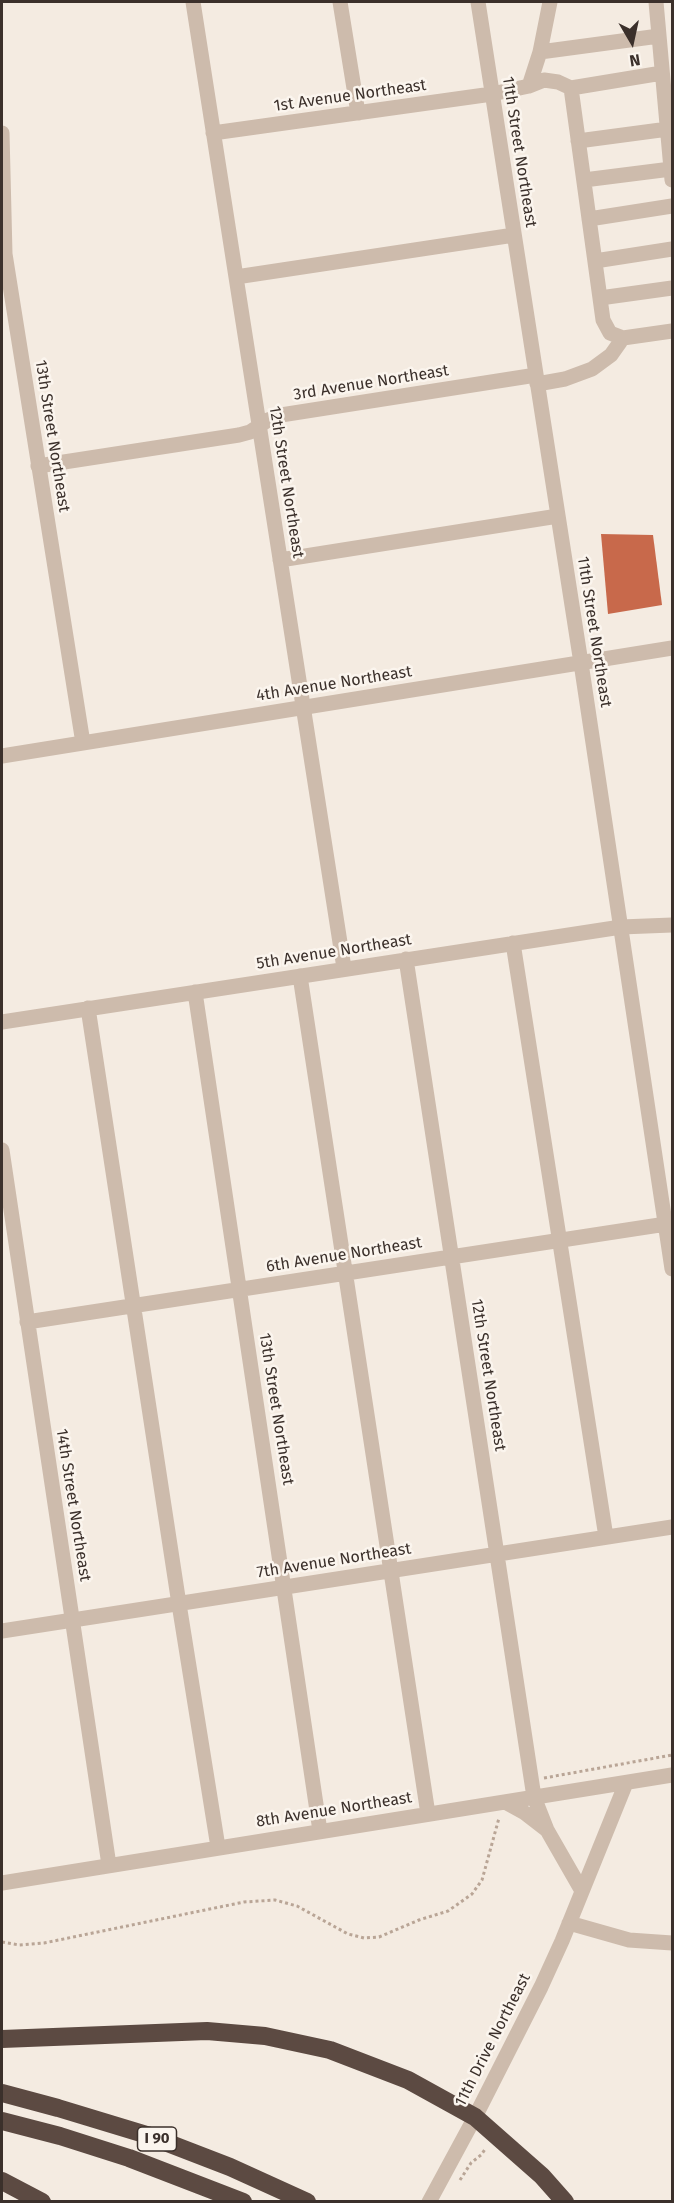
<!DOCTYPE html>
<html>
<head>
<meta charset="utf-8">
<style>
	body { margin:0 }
	#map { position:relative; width:674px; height:2203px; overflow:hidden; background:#f4ebe1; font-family:"Fira Sans",sans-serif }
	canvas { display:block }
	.frame { position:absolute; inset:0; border:3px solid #3b302b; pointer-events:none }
	.north { position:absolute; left:602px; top:12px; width:60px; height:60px; -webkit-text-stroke:4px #fbf5ee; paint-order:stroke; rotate:171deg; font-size:16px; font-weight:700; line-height:24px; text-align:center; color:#3b302b }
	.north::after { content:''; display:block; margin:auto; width:21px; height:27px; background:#3b302b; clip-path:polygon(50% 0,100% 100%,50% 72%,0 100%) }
</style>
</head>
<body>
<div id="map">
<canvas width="674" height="2203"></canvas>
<div class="frame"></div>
<div class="north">N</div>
</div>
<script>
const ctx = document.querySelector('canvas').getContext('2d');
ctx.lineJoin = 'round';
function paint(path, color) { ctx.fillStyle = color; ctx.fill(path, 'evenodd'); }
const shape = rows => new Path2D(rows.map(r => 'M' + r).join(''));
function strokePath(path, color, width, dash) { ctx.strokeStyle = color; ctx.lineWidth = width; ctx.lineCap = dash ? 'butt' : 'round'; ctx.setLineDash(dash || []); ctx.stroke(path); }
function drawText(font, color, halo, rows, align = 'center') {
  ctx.font = font + ' "Fira Sans",sans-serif'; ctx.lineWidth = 5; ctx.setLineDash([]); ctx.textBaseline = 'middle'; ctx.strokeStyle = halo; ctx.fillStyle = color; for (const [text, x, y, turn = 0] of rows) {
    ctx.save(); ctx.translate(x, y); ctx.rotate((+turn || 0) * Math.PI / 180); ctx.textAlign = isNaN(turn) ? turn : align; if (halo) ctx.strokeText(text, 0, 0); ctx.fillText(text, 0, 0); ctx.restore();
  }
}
const building = shape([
	[601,534,653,535,662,605,608,614]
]);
const path = shape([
	[544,1778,672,1755],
	[2,1942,19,1945,44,1943,244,1902,275,1900,297,1906,348,1934,364,1938,379,1937,419,1920,448,1911,472,1894,482,1880,499,1818],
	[460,2180,471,2163,481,2155,486,2148]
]);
const minor = shape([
	[193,2,344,968],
	[340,2,358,113],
	[478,2,581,663,672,1269],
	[656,2,672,180],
	[540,52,659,36],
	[529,86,544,80,558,82,571,88,603,320,610,333,623,338],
	[571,88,662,73],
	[2,133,5,254,83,743],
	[213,133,492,94,529,86,540,52,550,2],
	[578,141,668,129],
	[584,180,671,169],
	[589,219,672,206],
	[595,261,672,249],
	[236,277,514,235],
	[600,298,672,288],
	[537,384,565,379,592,369,611,355,623,338,672,331],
	[38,466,239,435,250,432,268,420,281,415,536,375],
	[280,560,558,516],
	[2,756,672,648],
	[513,943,606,1537],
	[406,959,534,1797,547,1830,582,1891],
	[300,976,428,1814],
	[195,992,320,1831],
	[88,1008,179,1604,218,1847],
	[2,1022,621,927,672,925],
	[2,1150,109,1865],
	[27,1322,666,1224],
	[2,1631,672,1527],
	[505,1802,525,1813,547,1830],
	[2,1883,672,1775],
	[569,1923,629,1940,672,1943],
	[429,2202,475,2117,541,1987,562,1941,626,1783]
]);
const highway = shape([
	[2,2039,207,2031,265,2036,330,2050,408,2080,475,2117,542,2176,565,2202],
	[2,2093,58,2108,147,2135,230,2167,307,2202],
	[2,2121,60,2136,129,2158,243,2202],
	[2,2181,42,2202]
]);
const shields = [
	[157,2139,39]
];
const shieldNames = [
	["I 90",157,2139]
];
const streetNames = [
	["1st Avenue Northeast",350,96,-8],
	["11th Street Northeast",519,152,81],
	["3rd Avenue Northeast",371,383,-9],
	["13th Street Northeast",52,436,81],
	["12th Street Northeast",286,482,81],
	["11th Street Northeast",594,632,81],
	["4th Avenue Northeast",334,684,-9],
	["5th Avenue Northeast",334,952,-9],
	["6th Avenue Northeast",344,1255,-9],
	["12th Street Northeast",488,1375,81],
	["13th Street Northeast",276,1409,81],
	["14th Street Northeast",73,1505,81],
	["7th Avenue Northeast",334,1561,-9],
	["8th Avenue Northeast",334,1810,-9],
	["11th Drive Northeast",493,2040,-63]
];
paint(building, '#c8694b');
strokePath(path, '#b9a596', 3, [3, 3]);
strokePath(minor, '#cdbbac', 15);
strokePath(highway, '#5c4a42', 18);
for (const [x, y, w] of shields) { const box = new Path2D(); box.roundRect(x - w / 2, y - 12, w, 24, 4.5); ctx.fillStyle = '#fbf5ee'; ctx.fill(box); strokePath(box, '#3b302b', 1.5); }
drawText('bold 15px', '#3b302b', null, shieldNames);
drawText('16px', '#3b302b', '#fbf5ee', streetNames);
</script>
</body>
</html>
